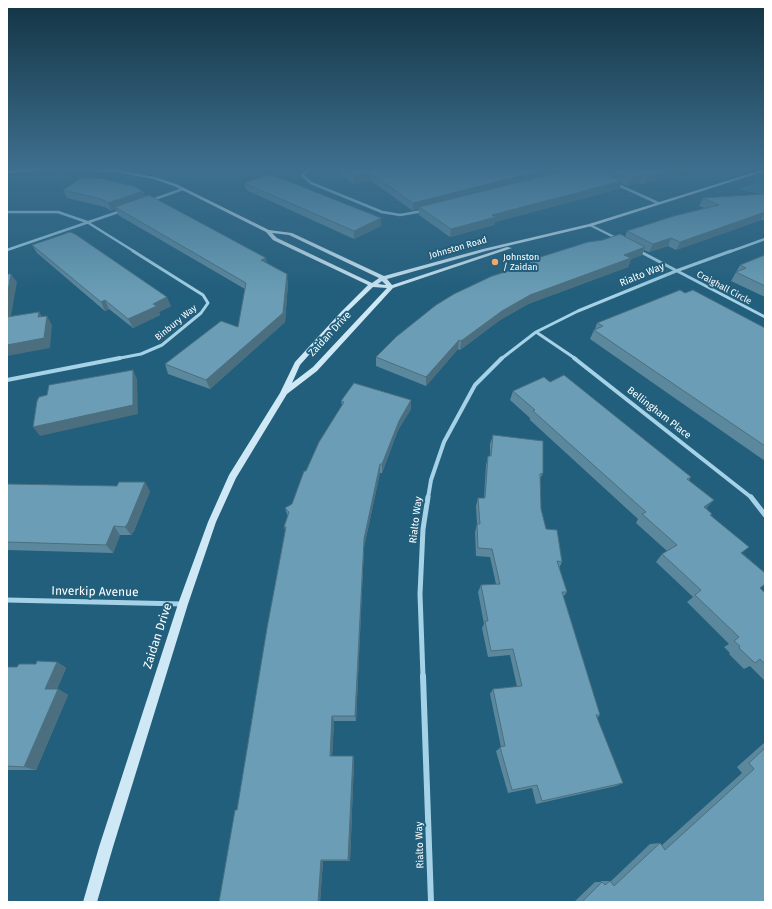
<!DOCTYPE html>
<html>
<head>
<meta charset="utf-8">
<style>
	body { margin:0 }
	#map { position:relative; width:772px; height:909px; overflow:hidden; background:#225f7c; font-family:"Fira Sans",sans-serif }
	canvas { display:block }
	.frame { position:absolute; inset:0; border:8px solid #fff; pointer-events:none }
</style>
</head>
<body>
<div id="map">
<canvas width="772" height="909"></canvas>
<div class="frame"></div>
</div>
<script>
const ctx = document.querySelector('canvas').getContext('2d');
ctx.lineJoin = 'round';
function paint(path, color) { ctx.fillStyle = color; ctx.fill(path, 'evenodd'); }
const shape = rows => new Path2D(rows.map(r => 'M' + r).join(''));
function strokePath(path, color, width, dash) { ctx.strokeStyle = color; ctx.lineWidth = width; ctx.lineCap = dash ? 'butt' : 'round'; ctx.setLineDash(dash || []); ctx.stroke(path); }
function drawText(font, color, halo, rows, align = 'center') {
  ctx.font = font + ' "Fira Sans",sans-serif'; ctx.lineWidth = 4; ctx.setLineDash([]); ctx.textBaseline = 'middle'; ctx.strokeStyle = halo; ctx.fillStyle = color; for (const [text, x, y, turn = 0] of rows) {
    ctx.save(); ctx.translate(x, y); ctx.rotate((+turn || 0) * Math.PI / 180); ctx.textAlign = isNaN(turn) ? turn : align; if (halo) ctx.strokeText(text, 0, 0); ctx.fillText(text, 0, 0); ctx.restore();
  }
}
const green = shape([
	[765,180,765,195,738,189]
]);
const streetFar4 = shape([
	[310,169,302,175,311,183,382,212,400,215,423,211],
	[616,184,658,203],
	[152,200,183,189],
	[7,212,58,212,87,222,135,252],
	[590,225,616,238],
	[7,250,121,211],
	[639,251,641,252],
	[729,252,765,239]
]);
const streetFar3 = shape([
	[639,251,765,317],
	[536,332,576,359],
	[115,359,141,354,162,345,201,313,208,303,203,295,133,251],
	[501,359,536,332,578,311,676,271,731,251]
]);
const streetFar2 = shape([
	[574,358,752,498],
	[7,380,120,358],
	[428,498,431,480,444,442,475,385,502,358]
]);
const streetFar1 = shape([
	[751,497,765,515],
	[7,600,183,604],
	[423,677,420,594,423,529,428,497]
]);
const street = shape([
	[423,676,431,902]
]);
const secondary = shape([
	[35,169,116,170,155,177,176,184,269,230,292,233,384,276,483,249,589,224,765,169,765,171,592,226,486,251,387,279,392,285,507,247,512,248,393,288,317,371,287,394,236,478,216,522,188,604,113,847,97,902,83,902,99,847,178,604,208,522,229,475,280,393,295,362,341,312,368,285,273,240,266,232,174,186,153,179,116,172,56,170,7,173,7,171,35,169],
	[272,233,289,235,379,278,372,283,277,238,272,233],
	[382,281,386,285,378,284,382,281],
	[373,287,387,288,313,367,292,383,300,365,345,314,373,287]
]);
const wall = shape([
	[333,169,698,169,643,185,639,183,627,186,621,183,619,189,495,222,494,225,450,237,419,215,419,209,413,211,370,180,354,184],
	[244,183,381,226,354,239,246,190],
	[63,190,143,191,145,196,268,264,288,283,285,322,210,389,168,374,165,364,238,327,245,289,118,215,116,209,111,211,105,207,67,198],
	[765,194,765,220,761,220,676,250,668,246,649,252,644,250,642,255,631,259,628,267,528,304,500,320,460,350,458,349,426,386,376,366,376,357,530,264,531,260,625,237,627,231,705,208,699,206,703,198],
	[32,245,171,306,159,312,160,315,133,328,109,309,105,311,37,253],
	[765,255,765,297,731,281,740,265],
	[685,293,765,328,765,461,590,339,594,330,595,329,597,323],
	[550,382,691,477,689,480,711,515,742,553,765,573,765,584,760,588,765,593,765,681,750,666,744,669,729,654,730,653,724,647,729,644,687,602,693,597,656,562,662,554,667,551,636,523,638,519,530,420,530,418,510,400,513,391],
	[411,400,411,409,398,430,382,473,380,473,364,547,356,721,334,721,332,756,353,756,354,760,350,861,323,861,320,902,219,902,237,810,285,530,284,527,288,517,285,508,292,504,306,471,342,406,341,401],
	[493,435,543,473,540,479,541,509,546,529,562,562,559,568,567,592,563,597,600,715,597,718,623,783,616,786,536,804,532,788,508,793,496,751,501,747,490,694,493,689,517,687,510,655,488,657,482,628,484,624,478,592,481,585,496,584,490,557,476,556,475,532,477,524,476,506,478,498,484,498,486,465,488,456,490,456,490,444],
	[7,484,150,491,134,531,131,535,120,535,113,553,7,550],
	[57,662,66,668,57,689,58,689,68,695,36,770,7,770,7,667,17,667],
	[765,742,765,902,574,902,595,882,600,882,602,881,611,881,650,844,660,843,662,845,742,773,737,767]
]);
const shadedWall = shape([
	[548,169,576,169,419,207,419,209,413,211,413,203],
	[676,169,698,169,643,185,646,177],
	[370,173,370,180,354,184,353,176],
	[642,175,639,183,627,186,630,179],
	[622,181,619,189,495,222,494,225,450,237,451,229,492,215],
	[143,191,146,199,115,207,116,209,111,211,108,203],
	[765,212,761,220,676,250,680,242],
	[381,218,381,226,354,239,354,231],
	[671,238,668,246,649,252,653,244],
	[645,247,642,255,631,259,628,267,528,304,500,320,460,350,461,341,502,311,530,295,624,255],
	[266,258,268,266,261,260],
	[11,274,17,282,9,327,7,323,7,297],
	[287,274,288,283,285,322,210,389,206,380],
	[167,297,171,306,159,312,160,315,133,328,128,319,153,304],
	[105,300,109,309,105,311,101,302],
	[39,312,45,320,38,317],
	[47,316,52,325,50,348,7,356,7,345],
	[459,340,458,349,426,386,426,377],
	[133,370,137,379,138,414,40,436,33,427],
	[411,400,411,409,398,430,382,473,382,464,399,421],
	[380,464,380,473,364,547,356,721,355,716,364,539],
	[145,482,150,491,134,531,131,535,125,527],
	[714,500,707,508,696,515,704,507],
	[114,526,120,535,113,553,106,545],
	[57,662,66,668,55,694,45,689],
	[58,689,68,695,36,770,24,767],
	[332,716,334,721,332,760,330,756],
	[353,756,354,760,350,861,348,860],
	[321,860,323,861,320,902,318,902]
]);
const building = shape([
	[343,169,548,169,413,203,370,173,353,176,343,169],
	[571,169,594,169,622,181,492,215,496,217,451,229,419,207,571,169],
	[608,169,676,169,646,177,642,175,630,179,608,169],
	[270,174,381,218,354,231,244,183,270,174],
	[81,178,98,178,133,186,143,191,108,203,101,199,63,190,81,178],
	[765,194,765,212,680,242,671,238,653,244,627,231,674,216,719,205,703,198,765,194],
	[149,195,266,258,261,260,287,274,283,313,206,380,165,364,221,321,238,327,246,283,115,207,149,195],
	[70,232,75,234,167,297,153,304,157,306,128,319,105,300,101,302,32,245,70,232],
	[620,234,645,247,624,255,631,258,530,295,502,311,461,341,459,340,426,377,376,357,396,337,436,305,454,294,492,276,535,263,531,260,588,242,603,240,620,234],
	[765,255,765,286,736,272,746,268,740,265,765,255],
	[7,274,11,274,7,297,7,274],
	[680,290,685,293,693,290,765,328,765,446,594,330,603,326,597,323,680,290],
	[39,312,38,317,47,316,44,338,7,345,7,317,39,312],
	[133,370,133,405,33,427,37,401,39,397,47,395,49,385,133,370],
	[564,375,691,477,687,479,714,500,704,507,712,514,710,515,749,547,741,553,765,573,765,584,760,588,765,593,765,664,760,659,755,663,739,648,740,646,734,641,739,637,695,595,701,590,662,554,677,545,642,514,646,512,533,411,535,410,513,391,544,377,550,382,564,375],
	[354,383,411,400,399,421,382,464,380,464,364,539,355,716,332,716,330,756,353,756,348,860,321,860,318,902,219,902,235,810,237,810,267,628,286,527,284,527,289,512,285,508,292,504,304,471,306,471,319,442,344,402,341,401,354,383],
	[493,435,543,441,543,473,540,474,541,509,546,529,557,530,562,562,557,561,567,592,562,592,600,715,596,715,623,783,542,801,537,785,512,790,500,747,505,746,493,689,522,686,513,649,491,651,485,621,488,621,481,585,500,584,492,549,478,548,477,524,480,524,478,498,485,498,488,456,491,456,493,435],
	[119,482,145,482,128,523,125,527,114,526,106,545,7,542,7,484,117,486,119,482],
	[37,661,57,662,45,689,58,689,24,767,7,766,7,667,17,667,19,664,36,664,37,661],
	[765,748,765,902,582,902,602,882,605,885,610,881,614,886,660,843,665,850,754,769,749,763,765,748]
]);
const markers = [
	[495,262,4,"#f2a967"]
];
const farStreetnames = [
	["Johnston Road",458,248,-16],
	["Craighall Circle",724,288,28],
	["Binbury Way",176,323,-39]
];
const farPoinames = [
	["Johnston",503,257],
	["/ Zaidan",503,267]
];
const streetNames = [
	["Rialto Way",642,275,-22],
	["Zaidan Drive",330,334,-47],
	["Bellingham Place",659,413,38],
	["Rialto Way",416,520,-83],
	["Rialto Way",420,845,-92]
];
const nearStreetnames = [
	["Inverkip Avenue",95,592,1],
	["Zaidan Drive",158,636,-72]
];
paint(green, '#327898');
strokePath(streetFar4, '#a5d2e6', 2.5);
strokePath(streetFar3, '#a5d2e6', 3);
strokePath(streetFar2, '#a5d2e6', 4);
strokePath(streetFar1, '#a5d2e6', 5);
strokePath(street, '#a5d2e6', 6);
paint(secondary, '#cfe8f5');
paint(wall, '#5c889d');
paint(shadedWall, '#4b6f7f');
paint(building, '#6b9eb6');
strokePath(building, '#4b6f7f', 1);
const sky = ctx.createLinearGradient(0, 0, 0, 296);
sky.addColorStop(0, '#133444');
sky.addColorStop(0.57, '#3e6f8e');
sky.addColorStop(1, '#3e6f8e00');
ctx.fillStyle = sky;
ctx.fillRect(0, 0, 772, 296);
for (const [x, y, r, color] of markers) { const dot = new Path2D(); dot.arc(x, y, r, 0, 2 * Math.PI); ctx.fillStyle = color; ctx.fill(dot); strokePath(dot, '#225f7c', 1.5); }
drawText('9px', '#fff', '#225f7c', farStreetnames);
drawText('9px', '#fff', '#225f7c', farPoinames, 'left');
drawText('10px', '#fff', '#225f7c', streetNames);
drawText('12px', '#fff', '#225f7c', nearStreetnames);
</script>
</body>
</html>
